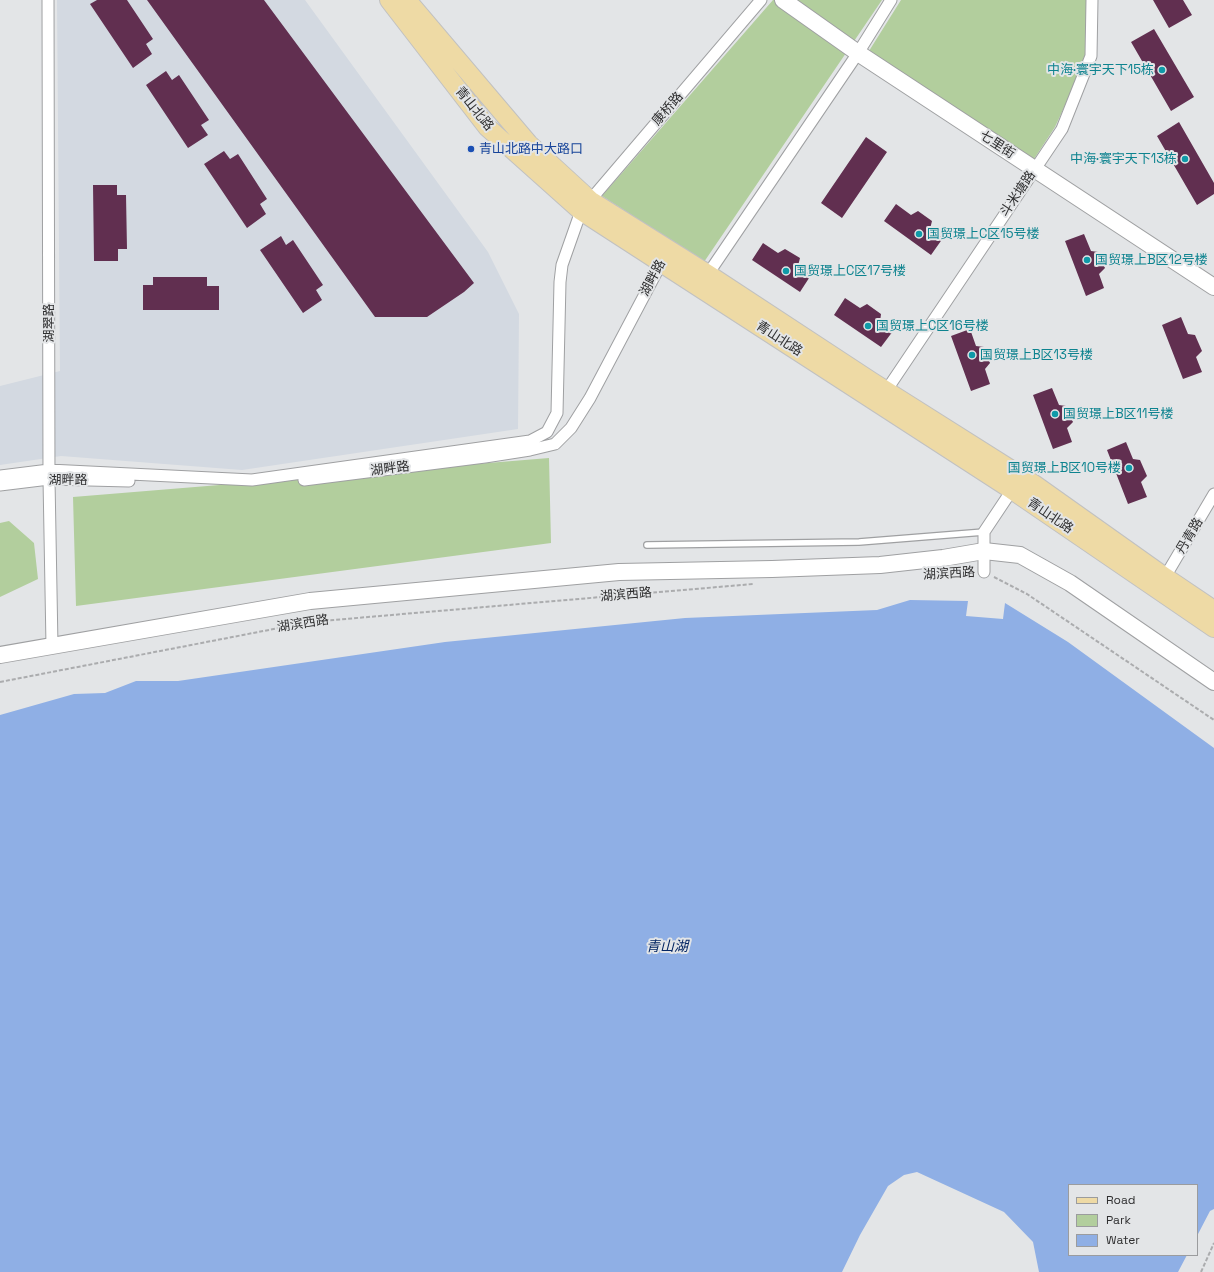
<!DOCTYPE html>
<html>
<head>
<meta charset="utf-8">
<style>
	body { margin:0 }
	#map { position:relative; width:1214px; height:1272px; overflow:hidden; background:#e3e5e7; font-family:"Space Grotesk",sans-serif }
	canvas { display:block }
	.legend { position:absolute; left:1068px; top:1184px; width:130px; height:72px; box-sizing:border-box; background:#e3e5e7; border:1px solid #9b9c9e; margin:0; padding:5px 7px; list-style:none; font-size:12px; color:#2f2f30 }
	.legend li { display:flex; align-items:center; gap:8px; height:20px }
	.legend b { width:20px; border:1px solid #9b9c9e }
</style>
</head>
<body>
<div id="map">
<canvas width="1214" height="1272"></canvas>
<ul class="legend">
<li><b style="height:5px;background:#eedaa5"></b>Road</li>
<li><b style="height:11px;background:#b2ce9d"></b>Park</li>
<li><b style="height:11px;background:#8fafe5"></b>Water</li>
</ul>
</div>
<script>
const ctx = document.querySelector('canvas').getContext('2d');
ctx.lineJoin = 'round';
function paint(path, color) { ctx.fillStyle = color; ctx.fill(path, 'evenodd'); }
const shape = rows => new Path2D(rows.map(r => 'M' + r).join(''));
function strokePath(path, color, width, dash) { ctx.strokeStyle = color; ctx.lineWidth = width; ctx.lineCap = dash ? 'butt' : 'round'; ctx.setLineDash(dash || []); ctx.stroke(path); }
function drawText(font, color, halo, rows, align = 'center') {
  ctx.font = font + ' "Space Grotesk","Noto Sans SC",sans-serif'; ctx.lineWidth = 4; ctx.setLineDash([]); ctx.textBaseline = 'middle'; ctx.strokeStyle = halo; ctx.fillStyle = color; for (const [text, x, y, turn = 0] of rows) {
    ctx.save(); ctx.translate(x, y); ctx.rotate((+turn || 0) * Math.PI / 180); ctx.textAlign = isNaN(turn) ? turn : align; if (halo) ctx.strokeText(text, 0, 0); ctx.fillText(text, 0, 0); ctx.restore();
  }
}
const built = shape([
	[57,0,305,0,488,252,519,314,518,429,242,470,61,456,0,465,0,386,60,371]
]);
const green = shape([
	[773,0,882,0,704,262,602,196],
	[901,0,1086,0,1086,52,1067,101,1055,127,1034,159,869,51],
	[549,458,551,543,76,606,73,497],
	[9,521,34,543,38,579,0,597,0,523]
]);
const water = shape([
	[910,600,968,601,966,616,1003,619,1005,603,1068,642,1214,748,1214,1209,1210,1211,1197,1236,1197,1185,1069,1185,1069,1255,1187,1255,1178,1272,1039,1272,1033,1242,1004,1212,917,1172,904,1175,888,1186,860,1235,842,1272,0,1272,0,715,74,694,105,693,136,681,178,681,445,642,685,618,877,610]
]);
const building = shape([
	[97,0,127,0,153,39,146,44,152,54,133,68,90,4],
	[147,0,264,0,474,283,464,292,427,317,375,317],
	[1153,0,1183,0,1192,15,1169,28],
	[1154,29,1194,97,1171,111,1131,42],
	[166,71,172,80,179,75,209,120,201,125,208,135,188,148,146,85],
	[1179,122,1214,183,1214,194,1197,205,1157,136],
	[866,137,887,152,842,218,821,203],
	[224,151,230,159,238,154,267,199,260,204,266,214,247,228,204,164],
	[93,185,117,185,117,195,126,195,127,249,118,249,118,261,94,261],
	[896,204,911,215,918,211,932,221,930,229,943,238,931,255,884,221],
	[1084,234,1091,251,1098,252,1105,268,1099,274,1104,288,1086,296,1065,241],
	[281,236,286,245,293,240,323,285,316,290,322,300,303,313,260,250],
	[763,243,778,253,785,249,800,258,798,266,811,275,800,292,752,260],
	[153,277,207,277,207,286,219,286,219,310,143,310,143,285,153,285],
	[845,298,860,308,867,304,881,314,880,322,893,331,881,347,834,315],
	[1181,317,1188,334,1195,335,1202,351,1196,357,1202,372,1183,379,1162,325],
	[970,329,976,346,984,347,990,363,985,369,990,384,971,391,951,336],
	[1052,388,1059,405,1066,406,1073,422,1067,428,1072,442,1053,449,1033,395],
	[1126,442,1133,459,1140,460,1147,476,1141,482,1147,497,1128,504,1107,450]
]);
const path = shape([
	[926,575,973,573],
	[994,577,1027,594,1214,720],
	[0,682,310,622,753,584],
	[1201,1272,1214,1243]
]);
const lane = shape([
	[647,545,859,542,984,532]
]);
const street = shape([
	[48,0,49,479,52,646],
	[708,274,858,53,891,0],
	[886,391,1062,129,1091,56,1092,0],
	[0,476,49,470,252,480,530,441,547,432,557,413,560,282,562,265,581,211,761,0],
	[304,480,485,457,530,450,555,444,571,428,590,398,664,258],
	[0,485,49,479,129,481],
	[984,572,984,532,1012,490],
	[1165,577,1214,494]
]);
const secondary = shape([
	[783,0,858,53,1214,287],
	[0,655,310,601,619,572,772,569,880,565,943,558,984,551,1020,555,1070,583,1214,682]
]);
const primary = shape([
	[389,0,487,127,581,211,1012,490,1214,628],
	[407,0,529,144,590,200,708,274,871,381,1034,484,1165,577,1214,610]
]);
const markers = [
	[1162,70,4,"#0f9aa8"],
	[471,149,4,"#1a4fb4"],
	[1185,159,4,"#0f9aa8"],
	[919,234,4,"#0f9aa8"],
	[1087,260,4,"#0f9aa8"],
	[786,271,4,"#0f9aa8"],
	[868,326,4,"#0f9aa8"],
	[972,355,4,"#0f9aa8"],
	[1055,414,4,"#0f9aa8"],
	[1129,468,4,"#0f9aa8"]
];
const cultureNames = [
	["中海·寰宇天下15栋",1154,70,"right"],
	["中海·寰宇天下13栋",1177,159,"right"],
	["国贸璟上C区15号楼",927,234],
	["国贸璟上B区12号楼",1095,260],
	["国贸璟上C区17号楼",794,271],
	["国贸璟上C区16号楼",876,326],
	["国贸璟上B区13号楼",980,355],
	["国贸璟上B区11号楼",1063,414],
	["国贸璟上B区10号楼",1121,468,"right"]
];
const streetNames = [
	["青山北路",474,109,51],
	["康桥路",668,109,-49],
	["七里街",997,145,33],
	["斗米塘路",1018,194,-56],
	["湖畔路",653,278,-62],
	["湖翠路",49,323,-90],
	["青山北路",779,339,33],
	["湖畔路",390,469,-7],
	["湖畔路",68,480],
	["青山北路",1050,516,34],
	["丹青路",1190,536,-59],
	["湖滨西路",949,574,-3],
	["湖滨西路",626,595,-5],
	["湖滨西路",303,624,-9]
];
const transitNames = [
	["青山北路中大路口",479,149]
];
const waterNames = [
	["青山湖",667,947]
];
paint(built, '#d3d9e1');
paint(green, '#b2ce9d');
paint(water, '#8fafe5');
paint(building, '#612f50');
strokePath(lane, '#9fa0a2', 8);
strokePath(street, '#9fa0a2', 13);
strokePath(secondary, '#9fa0a2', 18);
strokePath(primary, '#c1c1c1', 20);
strokePath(path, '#abacae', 2, [4, 2]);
strokePath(lane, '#fff', 5.5);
strokePath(street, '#fff', 11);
strokePath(secondary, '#fff', 16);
strokePath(primary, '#eedaa5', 18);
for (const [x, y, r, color] of markers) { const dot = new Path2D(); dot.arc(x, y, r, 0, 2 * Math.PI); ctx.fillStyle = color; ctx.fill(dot); strokePath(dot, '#e3e5e7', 1.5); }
drawText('13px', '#0d838f', '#e3e5e7', cultureNames, 'left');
drawText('13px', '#2f2f30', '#e3e5e7', streetNames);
drawText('13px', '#164399', '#e3e5e7', transitNames, 'left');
drawText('italic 14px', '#032563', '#e3e5e7', waterNames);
</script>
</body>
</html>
